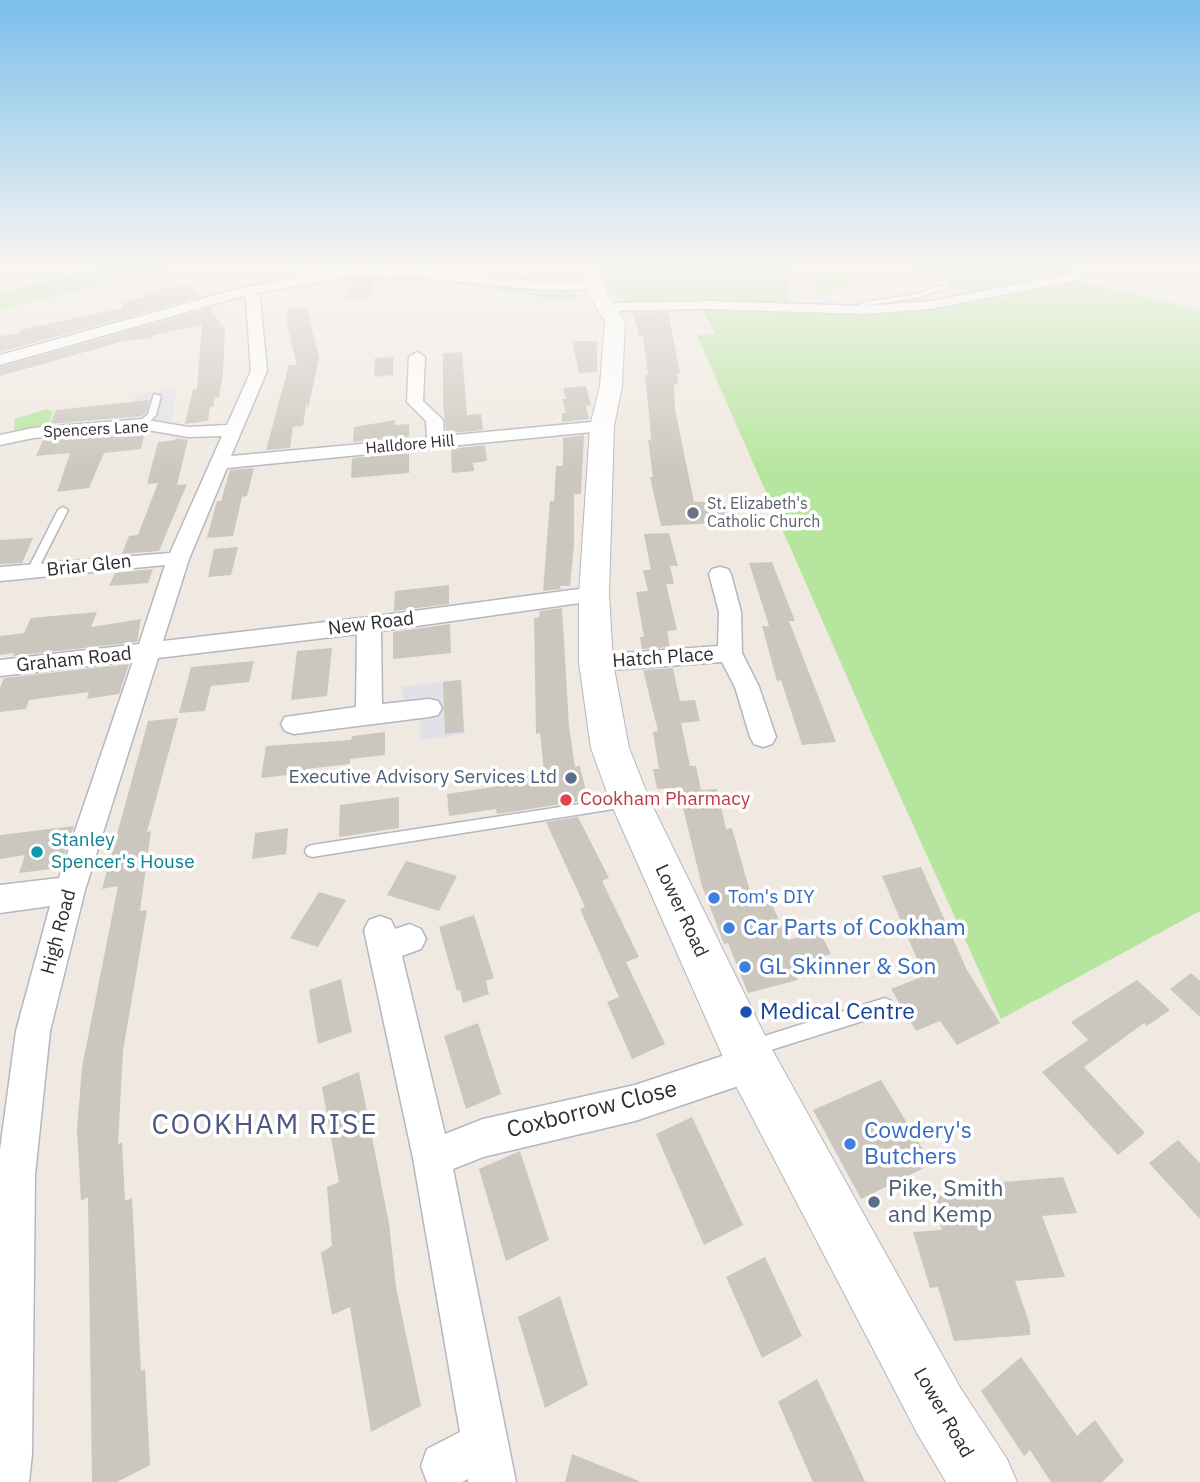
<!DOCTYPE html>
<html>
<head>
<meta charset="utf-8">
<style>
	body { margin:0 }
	canvas { display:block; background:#efe9e1 }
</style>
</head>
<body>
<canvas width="1200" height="1482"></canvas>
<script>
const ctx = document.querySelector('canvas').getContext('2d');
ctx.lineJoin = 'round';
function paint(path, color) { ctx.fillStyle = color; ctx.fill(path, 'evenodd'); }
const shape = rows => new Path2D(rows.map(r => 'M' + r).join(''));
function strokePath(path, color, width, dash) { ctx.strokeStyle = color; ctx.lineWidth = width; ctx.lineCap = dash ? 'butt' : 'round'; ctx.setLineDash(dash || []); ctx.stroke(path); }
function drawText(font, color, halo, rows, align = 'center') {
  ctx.font = font + ' "IBM Plex Sans",sans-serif'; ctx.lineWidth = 7; ctx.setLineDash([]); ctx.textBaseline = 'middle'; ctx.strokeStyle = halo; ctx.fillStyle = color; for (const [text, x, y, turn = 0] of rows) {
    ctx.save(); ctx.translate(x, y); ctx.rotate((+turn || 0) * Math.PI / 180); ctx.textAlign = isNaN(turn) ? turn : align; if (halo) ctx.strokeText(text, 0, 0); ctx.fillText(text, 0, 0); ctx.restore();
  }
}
const industrial = shape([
	[176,389,172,421,127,420,136,394],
	[460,679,465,734,421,740,419,715,405,717,402,687]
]);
const green = shape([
	[102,267,173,267,0,310,0,292],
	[603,267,791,267,788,306,678,297,659,302,626,301,607,292],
	[911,267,1065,267,1080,271,980,296],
	[452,280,569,291,580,296,565,301,439,281],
	[1076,280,1200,310,1200,911,1001,1019,876,743,697,335,715,334,702,308,928,309,1004,298,1014,293],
	[47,409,53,412,47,429,15,432,14,419]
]);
const pitch = shape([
	[847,274,867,283,820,295,800,285]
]);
const building = shape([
	[353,280,376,280,369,297,345,299],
	[189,284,200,297,0,352,0,336,19,333,19,330,123,308,121,301,145,297,144,294,158,292,157,289],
	[209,308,225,329,223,373,219,397,215,397,213,407,210,407,208,421,185,424,193,389,197,389,202,325,153,335,153,338,124,341,0,376,0,367],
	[307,308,319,358,308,409,307,401,303,426,293,427,290,448,266,450,289,365,297,365,286,322,288,309],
	[668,312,680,373,677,373,678,384,674,384,675,409,694,502,724,501,731,522,661,526,650,477,653,477,648,440,651,440,650,425,645,375,648,375,643,336,639,336,633,313],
	[572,341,597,341,597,372,579,373],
	[462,352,467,415,481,414,483,430,450,433,446,431,443,401,443,353],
	[393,357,393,375,374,377,375,358],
	[586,386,591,405,586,406,589,419,562,422,562,413,566,413,562,399,566,399,563,388],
	[150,400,146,413,141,416,50,424,56,410],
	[395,420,395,425,409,424,409,437,353,442,354,427],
	[142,432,145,432,141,449,104,453,89,488,57,492,70,453,36,456,43,440],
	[584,435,581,494,574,494,574,545,570,586,560,586,561,589,543,591,550,501,554,501,556,466,563,466,563,438],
	[176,438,188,440,177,485,187,484,159,551,122,554,129,536,138,535,158,483,147,484,158,442,175,440],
	[485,445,487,461,473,463,474,471,452,473,451,449],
	[409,453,409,473,351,478,352,458],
	[254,468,247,496,242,497,233,536,207,538,217,501,221,501,230,470],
	[669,533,678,566,670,566,674,584,666,584,677,630,667,631,670,647,642,649,640,637,644,637,636,592,648,591,643,570,651,570,644,534],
	[33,538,22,563,0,564,0,540],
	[238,547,231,575,208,577,214,549],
	[772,562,795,621,789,621,836,742,802,745,781,680,777,681,762,626,769,626,749,563],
	[153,569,148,583,109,586,115,573],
	[449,585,449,604,394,611,395,591],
	[562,608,569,726,575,767,580,766,588,800,497,814,496,809,449,816,447,794,493,787,492,779,544,771,540,733,536,734,534,618,539,617,540,611],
	[97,612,91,627,141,619,137,642,13,656,14,653,0,655,0,636,24,633,31,618],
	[450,624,451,653,393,659,393,632],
	[332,648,327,696,291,700,297,651],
	[254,661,249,682,211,686,205,711,179,713,191,667],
	[129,664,119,694,87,699,89,692,29,700,26,709,0,712,0,688,4,678],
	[673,668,680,701,695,700,700,721,681,723,690,766,696,766,701,790,717,789,726,829,732,828,751,895,766,891,788,940,820,932,831,954,791,965,798,980,748,993,728,943,724,944,702,886,678,788,657,789,653,769,659,769,653,732,658,731,643,670],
	[461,680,464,732,445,734,443,682],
	[178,718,147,832,151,831,140,911,147,910,123,1051,118,1144,122,1142,125,1201,132,1198,141,1371,145,1369,150,1465,117,1482,92,1482,88,1197,81,1201,77,1130,82,1067,118,886,102,889,148,721],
	[385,732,385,755,350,759,350,764,306,769,306,773,261,778,266,746,351,740,352,736],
	[399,797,399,828,339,837,340,805],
	[578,817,609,878,602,881,639,957,626,962,665,1044,632,1059,607,1002,619,997,580,909,585,907,546,822],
	[74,826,60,868,19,873,25,855,0,859,0,835],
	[288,828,286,854,252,859,255,833],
	[406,861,457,876,439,911,387,895],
	[921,867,967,970,1000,1023,957,1045,940,1021,916,1031,891,989,924,976,882,876],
	[319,892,346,900,318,947,290,938],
	[474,915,494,978,486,981,489,994,463,1003,460,990,457,991,439,927],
	[1191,973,1200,981,1200,1017,1170,989],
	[341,979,352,1032,318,1044,309,990],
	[1137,980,1170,1010,1147,1026,1144,1023,1084,1067,1145,1133,1118,1155,1042,1072,1088,1040,1071,1022],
	[478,1023,501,1094,466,1109,444,1036],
	[359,1072,389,1223,396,1287,421,1406,371,1432,350,1307,332,1315,321,1253,332,1246,327,1187,339,1182,322,1087],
	[881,1080,932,1164,861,1199,813,1110],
	[692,1117,743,1225,704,1245,656,1134],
	[1178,1140,1200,1163,1200,1219,1149,1163],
	[520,1151,549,1240,506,1261,479,1169],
	[1063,1177,1077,1213,1042,1216,1065,1277,1015,1281,1030,1325,1030,1335,954,1341,938,1287,930,1288,913,1232,942,1230,931,1196,993,1191,991,1183],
	[765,1257,802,1336,762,1358,726,1277],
	[560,1296,588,1385,545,1408,518,1317],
	[1021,1357,1077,1436,1095,1420,1124,1461,1102,1482,1051,1482,1030,1450,1024,1456,981,1391],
	[817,1379,853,1455,865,1482,813,1482,778,1402],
	[572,1454,639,1481,639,1482,565,1482]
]);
const lane = shape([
	[292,267,298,267,306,280,302,280,292,267],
	[949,283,951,286,916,298,867,305,857,311,852,310,863,302,913,295,949,283],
	[154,394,161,396,156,415,145,426,139,426,139,422,148,414,154,394],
	[63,507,68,510,37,571,36,573,28,573,27,571,58,510,63,507],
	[626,797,631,798,633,802,631,806,626,807,312,857,307,855,305,851,307,847,312,845,626,797],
	[885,998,891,1001,893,1006,891,1011,885,1014,755,1055,749,1053,747,1047,749,1041,755,1039,885,998]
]);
const street = shape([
	[1080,267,1094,267,1079,280,931,309,864,314,708,309,608,311,601,307,608,303,708,301,864,306,931,301,1070,274,1080,267],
	[413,269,532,281,594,282,601,286,594,290,532,289,413,277,342,278,256,293,260,298,267,371,231,456,427,438,426,421,407,402,409,357,417,352,425,357,423,401,443,420,444,436,602,421,611,426,602,431,227,468,189,559,163,641,369,617,594,587,602,589,605,594,602,599,594,601,381,631,382,704,429,699,438,701,442,708,438,715,429,717,294,734,285,731,281,724,285,717,356,707,357,634,158,658,85,890,50,1031,35,1175,32,1454,29,1482,0,1482,0,1150,16,1031,50,906,0,913,0,885,59,878,133,661,0,676,0,660,139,644,165,565,0,581,0,567,170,553,222,436,188,437,142,429,33,438,0,445,0,435,33,428,142,419,188,427,227,425,251,371,246,299,243,296,0,365,0,355,245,287,342,270,413,269],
	[720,567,728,569,731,574,741,612,742,653,759,687,776,737,772,744,763,747,754,744,750,737,735,687,722,662,596,671,588,669,584,663,588,657,596,655,718,646,719,612,709,574,712,569,720,567],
	[380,916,391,920,395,929,410,924,421,929,426,939,421,949,402,956,445,1134,483,1119,635,1085,752,1046,765,1051,770,1064,765,1077,635,1121,483,1157,453,1169,516,1482,468,1482,468,1479,462,1482,427,1482,421,1466,427,1449,460,1432,413,1158,364,930,369,920,380,916]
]);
const secondary = shape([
	[578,267,596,267,608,295,625,321,622,386,614,426,609,594,613,663,629,748,650,801,770,1046,961,1389,1007,1459,1017,1482,946,1482,917,1433,734,1082,610,801,591,748,579,663,579,594,590,426,600,386,605,321,590,297,578,267]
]);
const markers = [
	[693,513,7,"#6b7280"],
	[571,778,7,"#5c6f8a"],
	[566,800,7,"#e0444e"],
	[37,852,7,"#0f9aa8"],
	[714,898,7,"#3f7fe0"],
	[729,928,7,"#3f7fe0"],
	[745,967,7,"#3f7fe0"],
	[746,1012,7,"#1a4fb4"],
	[850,1144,7,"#3f7fe0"],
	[874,1202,7,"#5c6f8a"]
];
const farStreetnames = [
	["Spencers Lane",96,430,-3],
	["Halldore Hill",410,445,-5]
];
const farWorshipnames = [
	["St. Elizabeth's",707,504],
	["Catholic Church",707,522]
];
const streetNames = [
	["Briar Glen",89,566,-6],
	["New Road",371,624,-7],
	["Hatch Place",663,658,-4],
	["Graham Road",74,660,-6],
	["Lower Road",681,911,65],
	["High Road",59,932,-75],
	["Lower Road",943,1413,60]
];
const serviceNames = [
	["Executive Advisory Services Ltd",557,778]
];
const healthNames = [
	["Cookham Pharmacy",580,800]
];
const cultureNames = [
	["Stanley",51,841],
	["Spencer's House",51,863]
];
const shopNames = [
	["Tom's DIY",728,898]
];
const nearShopnames = [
	["Car Parts of Cookham",743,928],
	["GL Skinner & Son",759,967],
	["Cowdery's",864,1131],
	["Butchers",864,1157]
];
const nearTransitnames = [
	["Medical Centre",760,1012]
];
const nearStreetnames = [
	["Coxborrow Close",592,1110,-14]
];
const nearServicenames = [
	["Pike, Smith",888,1189],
	["and Kemp",888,1215]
];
const nearQuarternames = [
	["COOKHAM RISE",265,1126]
];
paint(industrial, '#e3e1e8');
paint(green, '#b6e59e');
paint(pitch, '#c9ec9a');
paint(building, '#cbc7bf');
strokePath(lane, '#b4b7c1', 3);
strokePath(street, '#b4b7c1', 3);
strokePath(secondary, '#b4b7c1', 2);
paint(lane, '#fff');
paint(street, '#fff');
paint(secondary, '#fff');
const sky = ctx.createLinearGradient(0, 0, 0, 474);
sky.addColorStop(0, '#7abfeb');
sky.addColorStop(0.56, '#f8f5f2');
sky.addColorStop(1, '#f8f5f200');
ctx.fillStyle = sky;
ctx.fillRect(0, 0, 1200, 474);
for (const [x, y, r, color] of markers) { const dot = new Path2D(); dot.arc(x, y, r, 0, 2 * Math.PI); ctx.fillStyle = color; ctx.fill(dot); strokePath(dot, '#fff', 2.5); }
drawText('16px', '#2e2e2e', '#fff', farStreetnames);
drawText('16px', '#5b616d', '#fff', farWorshipnames, 'left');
drawText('19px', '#2e2e2e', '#fff', streetNames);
drawText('19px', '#4e5e75', '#fff', serviceNames, 'right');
drawText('19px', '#be3a42', '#fff', healthNames, 'left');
drawText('19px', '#0d838f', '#fff', cultureNames, 'left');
drawText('19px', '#366cbe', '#fff', shopNames, 'left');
drawText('23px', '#366cbe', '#fff', nearShopnames, 'left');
drawText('23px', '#164399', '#fff', nearTransitnames, 'left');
drawText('23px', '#2e2e2e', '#fff', nearStreetnames);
drawText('23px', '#4e5e75', '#fff', nearServicenames, 'left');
ctx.letterSpacing = '2px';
drawText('28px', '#4d5680', '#fff', nearQuarternames);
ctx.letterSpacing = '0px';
</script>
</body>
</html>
